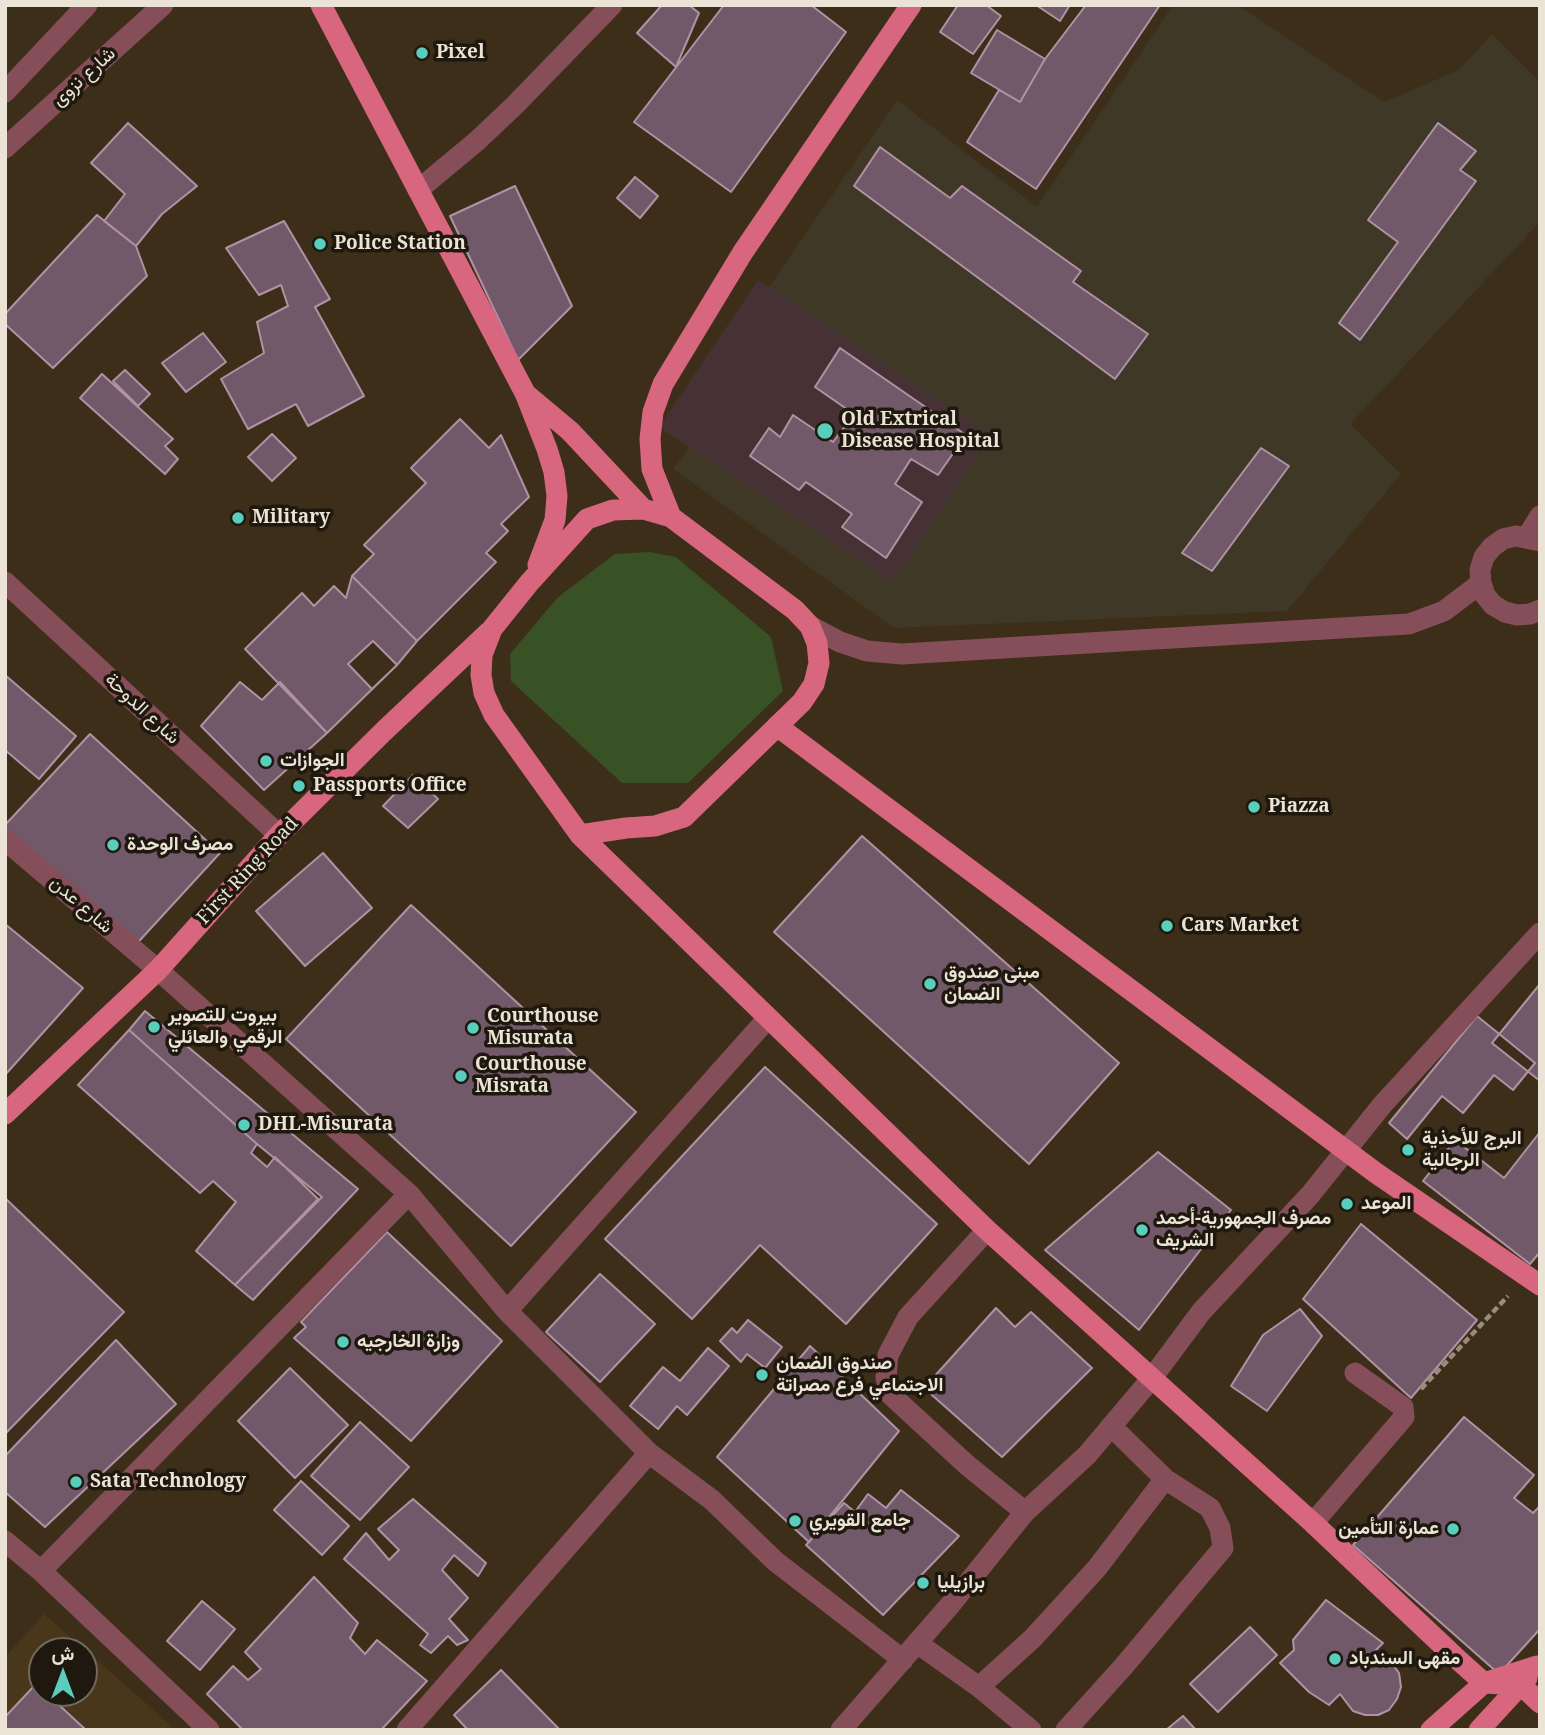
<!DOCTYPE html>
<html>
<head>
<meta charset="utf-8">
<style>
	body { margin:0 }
	#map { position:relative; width:1545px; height:1735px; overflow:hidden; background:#3c2e18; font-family:"Noto Serif",Vazirmatn,serif }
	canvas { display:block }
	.frame { position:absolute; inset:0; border:7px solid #ebe3d5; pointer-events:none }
	.north { position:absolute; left:28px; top:1637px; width:70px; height:70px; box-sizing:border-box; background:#1e180e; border:2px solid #70695e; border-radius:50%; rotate:0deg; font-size:19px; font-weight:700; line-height:28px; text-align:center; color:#ebe3d5 }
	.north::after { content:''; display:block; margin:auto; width:24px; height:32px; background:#5acebd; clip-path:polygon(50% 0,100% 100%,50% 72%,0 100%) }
</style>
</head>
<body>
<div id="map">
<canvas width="1545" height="1735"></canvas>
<div class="frame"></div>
<div class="north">ش</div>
</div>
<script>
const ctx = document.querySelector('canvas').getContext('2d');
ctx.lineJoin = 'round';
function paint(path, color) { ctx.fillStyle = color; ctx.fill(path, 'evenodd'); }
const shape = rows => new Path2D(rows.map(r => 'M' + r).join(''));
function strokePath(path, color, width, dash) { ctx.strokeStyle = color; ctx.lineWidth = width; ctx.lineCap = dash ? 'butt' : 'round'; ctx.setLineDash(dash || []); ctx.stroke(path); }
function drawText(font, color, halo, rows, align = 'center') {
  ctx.font = font + ' "Noto Serif",Vazirmatn,serif'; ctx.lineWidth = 7; ctx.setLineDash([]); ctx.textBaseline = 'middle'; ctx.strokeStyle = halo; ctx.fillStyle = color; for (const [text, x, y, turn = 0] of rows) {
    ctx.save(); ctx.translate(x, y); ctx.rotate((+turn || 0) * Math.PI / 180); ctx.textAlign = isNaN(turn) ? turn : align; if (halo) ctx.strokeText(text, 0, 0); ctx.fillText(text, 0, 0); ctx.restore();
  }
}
const commercial = shape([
	[1173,5,1237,5,1384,102,1459,70,1492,34,1540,82,1540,222,1350,424,1401,474,1287,611,894,628,673,469,775,334,750,315,897,100,1037,207]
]);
const built = shape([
	[44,1614,148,1705,175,1730,5,1730,5,1657],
	[42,1651,84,1651,84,1693,42,1693]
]);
const medical = shape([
	[758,280,991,435,892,582,659,427]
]);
const green = shape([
	[649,552,676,557,771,637,783,691,688,783,622,783,511,681,510,654,558,597,615,554]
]);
const building = shape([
	[662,5,689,5,699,13,676,67,637,33,662,5],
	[724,5,811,5,846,32,731,192,634,122,724,5],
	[958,5,986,5,1001,16,973,54,940,32,958,5],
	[1036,5,1070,5,1060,21,1036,5],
	[1086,5,1160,5,1036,189,967,142,999,90,1020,102,1045,59,1086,5],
	[997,30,1045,59,1020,102,971,73,997,30],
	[128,123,197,186,162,214,136,246,104,221,125,194,91,163,128,123],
	[1438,123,1476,151,1460,170,1476,181,1360,340,1339,323,1398,242,1368,220,1438,123],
	[880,147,950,198,962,186,1081,271,1073,282,1148,334,1115,379,854,186,880,147],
	[635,177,658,196,640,218,617,198,635,177],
	[515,186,572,306,518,360,450,216,515,186],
	[97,215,136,246,147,276,53,368,5,324,5,314,97,215],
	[284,221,330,299,315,307,364,396,308,426,296,404,248,429,221,379,264,353,257,322,288,306,281,285,259,295,226,248,284,221],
	[203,333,226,362,186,392,162,363,203,333],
	[840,348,966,435,938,475,911,459,895,484,922,502,886,558,842,527,852,514,806,482,799,490,750,456,769,428,780,437,793,415,833,442,854,414,815,387,840,348],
	[125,370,150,394,138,406,113,381,125,370],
	[102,374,173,439,165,446,178,459,165,474,80,398,102,374],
	[460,419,489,448,501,435,529,497,501,524,508,531,486,553,496,562,417,641,352,576,374,554,364,545,426,483,411,468,460,419],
	[272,434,296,458,272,481,248,457,272,434],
	[1261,448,1289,466,1212,571,1182,553,1261,448],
	[352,576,417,641,397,665,327,733,245,649,302,593,314,606,334,586,346,598,352,576],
	[373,641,397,665,372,689,348,664,373,641],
	[5,675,76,736,39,779,5,750,5,675],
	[240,682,262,700,280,682,327,733,264,790,201,726,240,682],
	[90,734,220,853,130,951,5,837,5,825,90,734],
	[413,775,438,799,408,828,383,806,413,775],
	[862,836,1119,1063,1029,1164,774,932,862,836],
	[323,853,372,908,305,966,256,911,323,853],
	[411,905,636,1112,511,1246,286,1039,411,905],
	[5,924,83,988,5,1075,5,924],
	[1540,984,1540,1081,1492,1043,1540,984],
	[145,1011,358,1189,253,1300,235,1285,322,1197,257,1144,129,1030,145,1011],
	[1477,1016,1535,1063,1513,1090,1494,1075,1463,1113,1442,1096,1407,1139,1389,1123,1477,1016],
	[129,1030,257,1144,251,1153,267,1167,275,1157,318,1199,235,1285,196,1251,236,1202,213,1181,200,1193,78,1085,129,1030],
	[765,1067,937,1224,846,1324,760,1245,692,1319,605,1239,765,1067],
	[1540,1132,1540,1252,1530,1264,1423,1181,1455,1140,1504,1178,1540,1132],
	[1158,1152,1231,1210,1139,1330,1045,1250,1158,1152],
	[5,1198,124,1312,5,1434,5,1198],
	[1361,1224,1477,1320,1411,1398,1303,1299,1361,1224],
	[387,1232,502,1341,411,1441,294,1338,306,1327,301,1322,387,1232],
	[600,1274,655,1324,600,1382,546,1332,600,1274],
	[996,1308,1015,1327,1031,1312,1092,1368,1002,1457,924,1388,996,1308],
	[1300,1309,1322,1336,1267,1411,1231,1386,1263,1335,1300,1309],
	[748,1320,782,1347,765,1368,747,1354,741,1362,720,1341,732,1328,737,1333,748,1320],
	[116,1340,176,1404,45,1527,5,1492,5,1456,116,1340],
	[810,1346,899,1431,809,1542,717,1457,810,1346],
	[708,1348,729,1366,687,1415,677,1406,658,1429,630,1406,663,1367,680,1381,708,1348],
	[290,1368,348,1425,295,1478,238,1421,290,1368],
	[1464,1417,1534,1475,1514,1498,1533,1513,1540,1506,1540,1629,1499,1674,1353,1545,1464,1417],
	[360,1422,409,1467,360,1520,311,1476,360,1422],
	[301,1481,349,1526,322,1555,274,1510,301,1481],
	[901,1490,959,1536,883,1615,806,1545,844,1503,855,1512,868,1494,886,1508,901,1490],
	[413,1499,486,1563,478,1576,454,1555,442,1570,468,1598,449,1619,468,1640,457,1645,448,1636,431,1653,420,1645,428,1634,344,1559,366,1533,389,1560,399,1550,378,1529,413,1499],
	[314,1577,358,1623,350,1638,365,1654,377,1640,427,1681,381,1730,243,1730,207,1694,233,1666,248,1680,261,1669,245,1652,314,1577],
	[1326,1600,1383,1643,1372,1654,1382,1656,1391,1662,1399,1673,1401,1687,1397,1699,1389,1710,1378,1715,1365,1715,1353,1711,1340,1694,1329,1705,1309,1692,1280,1663,1294,1650,1293,1640,1326,1600],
	[202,1601,235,1629,200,1670,167,1641,202,1601],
	[1250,1627,1277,1655,1218,1712,1190,1684,1250,1627],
	[501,1670,560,1730,468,1730,454,1715,501,1670],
	[36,1684,42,1690,42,1693,46,1693,86,1730,5,1730,5,1717,36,1684],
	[1183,1716,1196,1730,1166,1730,1183,1716]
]);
const path = shape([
	[1421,1389,1508,1296]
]);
const minor = shape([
	[5,92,87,5],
	[5,148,163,5],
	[418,190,477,141,515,105,612,5],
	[1527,537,1540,516],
	[1540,541,1516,536,1503,539,1492,547,1484,557,1480,570,1481,583,1485,595,1493,605,1505,612,1517,615,1530,614,1540,610],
	[5,582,279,835],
	[810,626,840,642,867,651,902,654,1409,624,1444,611,1481,583],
	[5,840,158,970,409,1194,507,1311,649,1453,712,1500,775,1561,903,1660],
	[987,1230,908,1317,888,1355,886,1378,891,1395,967,1465,1025,1512],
	[507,1311,768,1018],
	[1313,1523,1404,1417,1403,1407,1355,1373],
	[5,1541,41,1571,209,1730],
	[41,1571,409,1194],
	[917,1643,979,1687,1031,1730],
	[979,1687,1033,1638,1097,1568,1165,1479],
	[407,1730,649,1453],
	[841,1730,951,1604,1025,1512,1087,1455,1152,1378,1201,1312,1310,1195,1383,1104,1540,933],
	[1066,1730,1123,1667,1223,1548,1220,1528,1210,1508,1165,1479,1111,1426]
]);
const major = shape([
	[321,5,525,393,547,449,554,472,557,496,555,520,538,565],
	[527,395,570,431,643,509],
	[643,509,671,517,795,610,810,626,817,643,819,663,814,684,802,702,684,817,655,826,626,828,580,835,494,715,484,693,481,675,482,655,492,629,529,583,587,519,613,510,643,509],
	[671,517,652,469,650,439,653,412,663,384,743,252,911,5],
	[777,726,1376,1173,1540,1285],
	[580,835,987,1230,1313,1523,1454,1656,1484,1683,1521,1685],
	[5,1114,158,970,279,835,384,731,489,632],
	[1521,1685,1540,1703],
	[1431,1730,1484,1683,1537,1666],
	[1479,1730,1527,1678]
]);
const markers = [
	[422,53,7,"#5acebd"],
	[320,244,7,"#5acebd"],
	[825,431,9,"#5acebd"],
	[238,518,7,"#5acebd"],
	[266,761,7,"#5acebd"],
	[299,786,7,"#5acebd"],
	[1254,807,7,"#5acebd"],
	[113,845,7,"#5acebd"],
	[1167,926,7,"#5acebd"],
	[930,984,7,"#5acebd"],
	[154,1027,7,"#5acebd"],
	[473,1028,7,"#5acebd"],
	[461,1076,7,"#5acebd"],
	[244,1125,7,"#5acebd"],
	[1408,1150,7,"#5acebd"],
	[1347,1204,7,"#5acebd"],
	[1142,1230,7,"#5acebd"],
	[343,1342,7,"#5acebd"],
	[762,1375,7,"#5acebd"],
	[76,1482,7,"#5acebd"],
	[795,1521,7,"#5acebd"],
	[1453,1529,7,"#5acebd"],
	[923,1583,7,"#5acebd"],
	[1335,1659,7,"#5acebd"]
];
const poiNames = [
	["Pixel",436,53],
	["Police Station",334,244],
	["Old Extrical",841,420],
	["Disease Hospital",841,442],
	["Military",252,518],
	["الجوازات",280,761],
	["Passports Office",313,786],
	["Piazza",1268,807],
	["مصرف الوحدة",127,845],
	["Cars Market",1181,926],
	["مبنى صندوق",944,973],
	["الضمان",944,995],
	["بيروت للتصوير",168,1016],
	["الرقمي والعائلي",168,1038],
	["Courthouse",487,1017],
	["Misurata",487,1039],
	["Courthouse",475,1065],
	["Misrata",475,1087],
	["DHL-Misurata",258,1125],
	["البرج للأحذية",1422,1139],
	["الرجالية",1422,1161],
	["الموعد",1361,1204],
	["مصرف الجمهورية-أحمد",1156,1219],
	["الشريف",1156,1241],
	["وزارة الخارجيه",357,1342],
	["صندوق الضمان",776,1364],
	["الاجتماعي فرع مصراتة",776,1386],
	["Sata Technology",90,1482],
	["جامع القويري",809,1521],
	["عمارة التأمين",1439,1529,"right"],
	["برازيليا",937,1583],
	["مقهى السندباد",1349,1659]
];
const streetNames = [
	["شارع نزوى",84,77,-42],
	["شارع الدوحة",142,709,43],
	["First Ring Road",248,871,-47],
	["شارع عدن",81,905,41]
];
paint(commercial, '#3f3826');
paint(built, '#48371a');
paint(medical, '#463235');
paint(green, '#385225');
paint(building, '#725969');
strokePath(building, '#af93a4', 2);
strokePath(path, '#988d7b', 4.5, [7, 3.5]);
strokePath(minor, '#864e59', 21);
strokePath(major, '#d8667f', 21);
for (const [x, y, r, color] of markers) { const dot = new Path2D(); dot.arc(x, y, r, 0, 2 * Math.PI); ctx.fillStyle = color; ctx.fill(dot); strokePath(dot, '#1e180e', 2.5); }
drawText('bold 19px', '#ebe3d5', '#1e180e', poiNames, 'left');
drawText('19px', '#ebe3d5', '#1e180e', streetNames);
</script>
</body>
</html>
